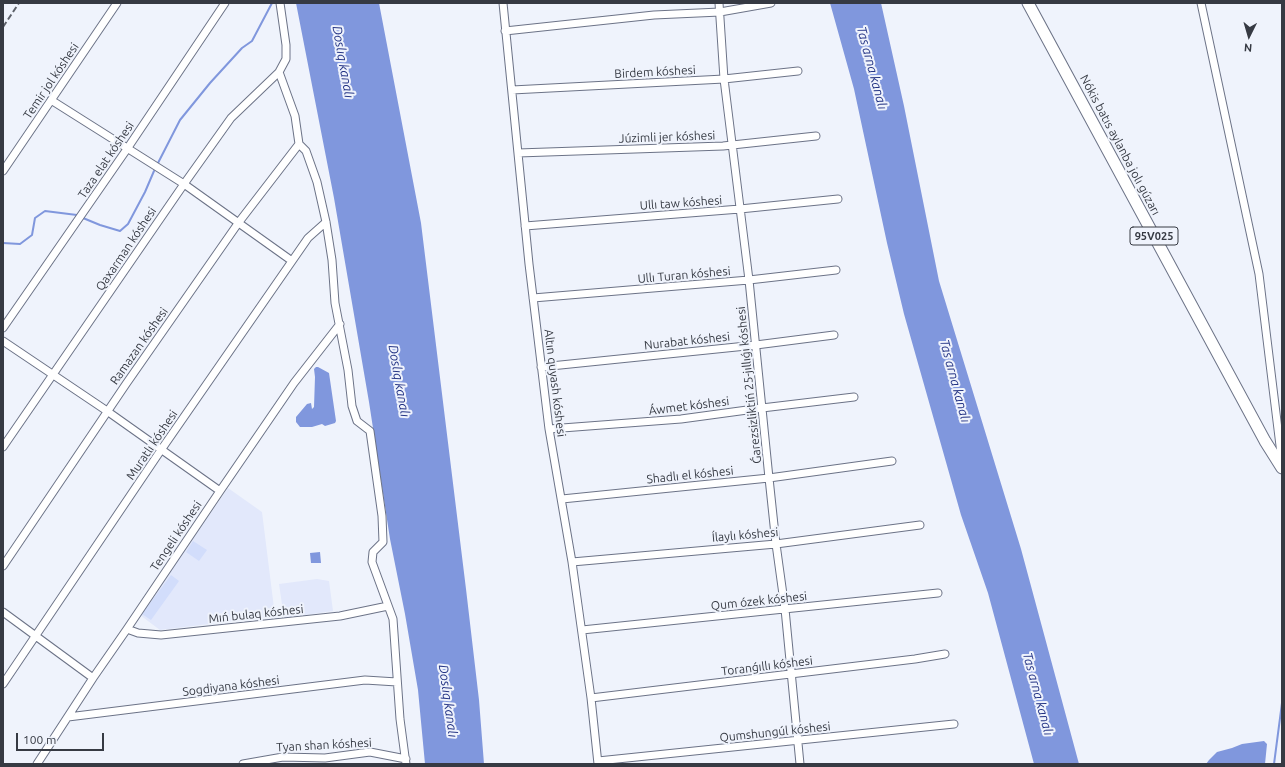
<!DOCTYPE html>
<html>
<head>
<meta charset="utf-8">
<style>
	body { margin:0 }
	#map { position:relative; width:1285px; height:767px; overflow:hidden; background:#eff3fc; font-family:Ubuntu,sans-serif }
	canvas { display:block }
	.frame { position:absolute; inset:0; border:4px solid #363a43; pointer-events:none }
	.north { position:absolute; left:1229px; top:16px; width:40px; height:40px; -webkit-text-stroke:3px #eff3fc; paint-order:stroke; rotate:185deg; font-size:11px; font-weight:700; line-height:16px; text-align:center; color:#363a43 }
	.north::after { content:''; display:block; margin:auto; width:14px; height:18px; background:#363a43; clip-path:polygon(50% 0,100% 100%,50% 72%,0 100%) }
	.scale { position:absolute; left:16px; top:733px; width:88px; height:18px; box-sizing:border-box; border:2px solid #363a43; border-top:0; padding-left:5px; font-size:12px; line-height:14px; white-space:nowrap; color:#363a43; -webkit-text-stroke:3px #eff3fc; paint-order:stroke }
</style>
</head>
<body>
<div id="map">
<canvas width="1285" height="767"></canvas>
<div class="frame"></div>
<div class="north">N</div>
<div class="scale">100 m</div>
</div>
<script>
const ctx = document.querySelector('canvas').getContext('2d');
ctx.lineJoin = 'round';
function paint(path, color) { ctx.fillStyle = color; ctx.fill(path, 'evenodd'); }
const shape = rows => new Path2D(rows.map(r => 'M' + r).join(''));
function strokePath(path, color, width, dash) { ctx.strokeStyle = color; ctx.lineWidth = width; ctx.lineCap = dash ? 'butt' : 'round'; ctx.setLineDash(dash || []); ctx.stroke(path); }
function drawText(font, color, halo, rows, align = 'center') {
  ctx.font = font + ' Ubuntu,sans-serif'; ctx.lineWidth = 4; ctx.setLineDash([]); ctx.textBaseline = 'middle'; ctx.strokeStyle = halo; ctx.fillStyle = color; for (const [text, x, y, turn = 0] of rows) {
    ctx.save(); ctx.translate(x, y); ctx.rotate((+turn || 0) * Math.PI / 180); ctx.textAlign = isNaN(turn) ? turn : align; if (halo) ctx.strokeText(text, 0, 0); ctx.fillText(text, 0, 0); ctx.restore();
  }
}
const built = shape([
	[228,488,262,512,275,616,160,630,140,615],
	[317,579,329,581,333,611,284,618,279,584]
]);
const green = shape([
	[193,541,207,550,199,561,186,552],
	[171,575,179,581,151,620,142,614]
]);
const water = shape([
	[296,3,379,3,421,223,466,589,479,700,484,764,425,764,418,690,405,614,390,539,369,402,334,198],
	[830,3,881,3,904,106,939,281,1021,549,1079,764,1034,764,988,593,961,515,904,314,887,243,854,89],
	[316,367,318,367,329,373,336,421,335,423,325,426,322,424,312,427,300,427,296,422,296,417,307,404,311,403,312,409,314,407,315,377,314,369],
	[320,552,321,563,311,563,310,553],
	[1264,741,1267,744,1265,764,1206,764,1209,760,1217,752,1232,748,1242,744]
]);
const stream = shape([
	[158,163,180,120,210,83,242,48,252,41,272,3],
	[83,218,100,225,120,231,128,224,145,192,154,171],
	[3,243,20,244,32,235,35,218,45,211,77,215],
	[1274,764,1282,703]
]);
const minor = shape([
	[280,3,286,45,286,59,279,72,295,116,299,144,306,151,317,182,326,222,332,260,335,303,348,370,352,406,357,421,370,431,382,516,383,542,373,552,372,562,393,619,400,719,406,764],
	[503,3,529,264,549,429,572,562,591,698,598,764],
	[719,3,724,79,749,280,769,478,776,544,785,609,800,764],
	[1201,3,1259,274,1282,462],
	[505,31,654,15,720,12,771,3],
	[512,90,724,79,798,71],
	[51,100,184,184,292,261],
	[518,153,723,146,816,136],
	[3,171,117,3],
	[525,226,740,209,838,199],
	[533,298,749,280,836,270],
	[3,328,127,149,225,3],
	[3,341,107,411,220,491],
	[541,367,756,345,834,335],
	[549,429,681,419,762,408,854,397],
	[3,447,184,184,231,118,279,72],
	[562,499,769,478,892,461],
	[572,562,776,544,920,525],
	[3,566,126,384,239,222,299,144],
	[3,612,93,678],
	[127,629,138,633,161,635,340,616,388,606],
	[582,630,938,593],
	[3,684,161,450,308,238,326,222],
	[591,698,915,659,945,654],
	[68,717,365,680,397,682],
	[598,761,954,724],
	[37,764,93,678,127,629,220,491,294,383,340,324],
	[243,764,283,757,325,758,370,752,406,759]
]);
const primary = shape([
	[1028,3,1265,441,1282,468]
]);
const rail = shape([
	[3,27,19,3]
]);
const shields = [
	[1154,236,48]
];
const shieldNames = [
	["95V025",1154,236]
];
const streetNames = [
	["Birdem kóshesi",655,72,-3],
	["Temir jol kóshesi",51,81,-56],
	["Júzimli jer kóshesi",667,137,-2],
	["Nókis batıs aylanba jolı gúzarı",1120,145,62],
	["Taza elat kóshesi",106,160,-56],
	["Ullı taw kóshesi",681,203,-4],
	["Qaxarman kóshesi",126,249,-56],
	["Ullı Turan kóshesi",684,275,-5],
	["Nurabat kóshesi",687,341,-6],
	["Ramazan kóshesi",139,346,-55],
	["Altın quyash kóshesi",555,383,83],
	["Ǵarezsizliktiń 25-jıllıǵı kóshesi",749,385,-96],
	["Áwmet kóshesi",689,406,-7],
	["Muratlı kóshesi",152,445,-56],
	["Shadlı el kóshesi",690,475,-6],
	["Ílaylı kóshesi",745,535,-5],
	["Tengeli kóshesi",176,536,-56],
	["Qum ózek kóshesi",759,601,-6],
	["Mıń bulaq kóshesi",256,614,-6],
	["Toranǵıllı kóshesi",767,666,-7],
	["Sogdiyana kóshesi",231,686,-7],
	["Qumshungúl kóshesi",775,732,-6],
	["Tyan shan kóshesi",324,745,-3]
];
const waterNames = [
	["Doslıq kanalı",343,62,80],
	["Tas arna kanalı",872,68,75],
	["Doslıq kanalı",399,381,80],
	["Tas arna kanalı",955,381,75],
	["Tas arna kanalı",1038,694,75],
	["Doslıq kanalı",448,701,82]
];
paint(built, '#e2e8fb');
paint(green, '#d2ddfb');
paint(water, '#8097dd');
strokePath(stream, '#8097dd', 2);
strokePath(minor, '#6c7387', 9);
strokePath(primary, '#6c7387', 13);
strokePath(minor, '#fff', 7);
strokePath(primary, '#fff', 11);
strokePath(rail, '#5d616a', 2, [6, 3]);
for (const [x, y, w] of shields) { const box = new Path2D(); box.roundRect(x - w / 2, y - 9, w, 18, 3); ctx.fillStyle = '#eff3fc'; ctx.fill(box); strokePath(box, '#363a43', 1); }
drawText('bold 11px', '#363a43', null, shieldNames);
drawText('12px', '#363a43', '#eff3fc', streetNames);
drawText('italic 13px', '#233384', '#eff3fc', waterNames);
</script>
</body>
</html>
